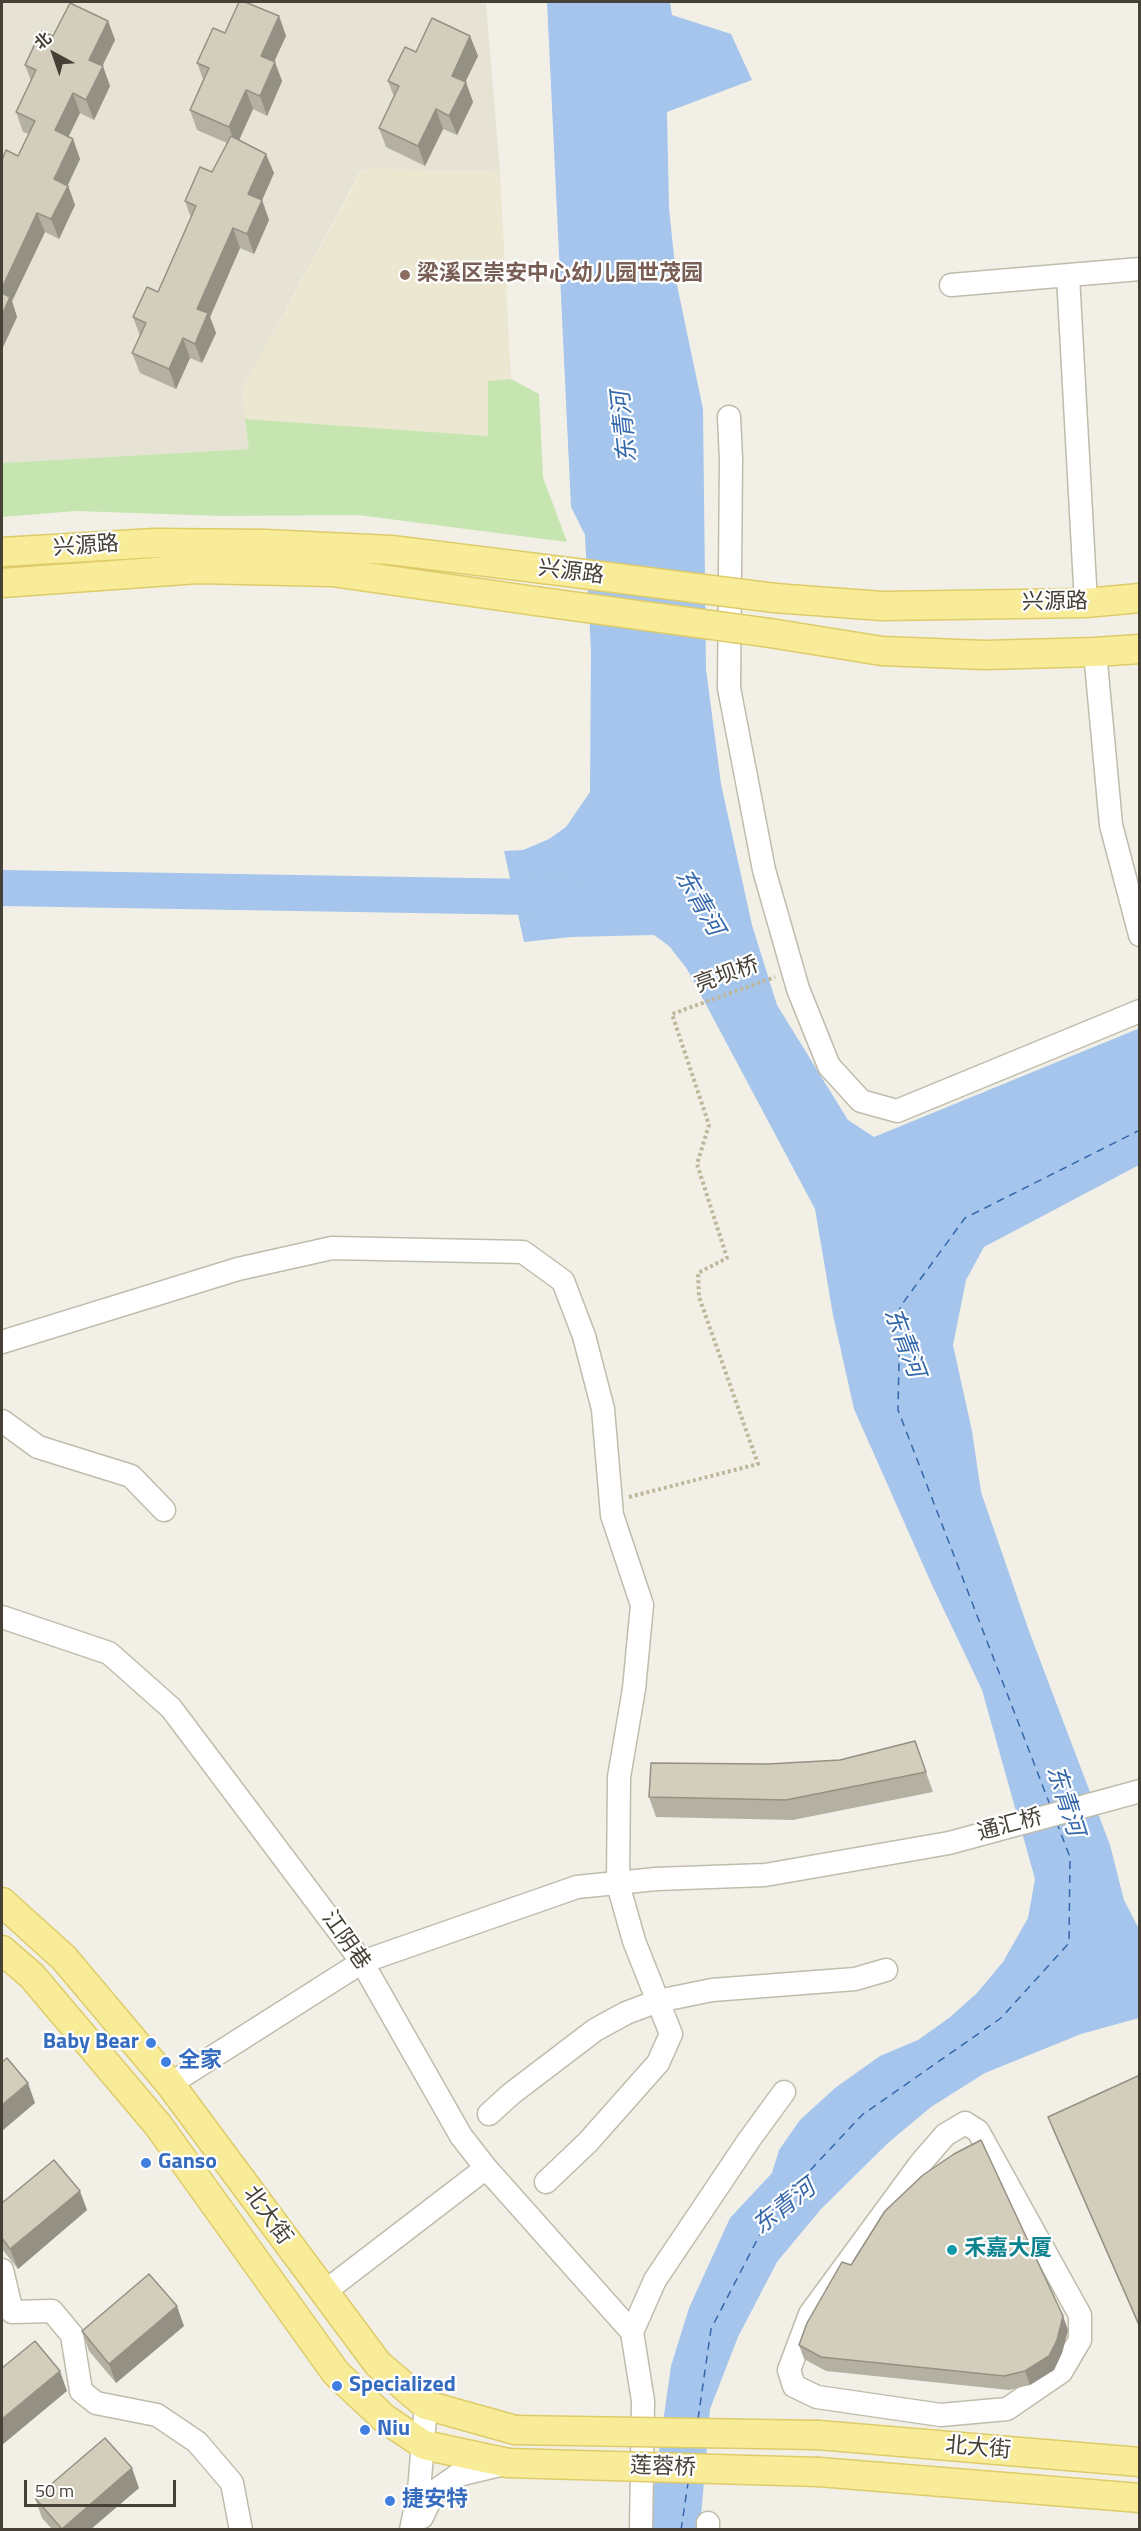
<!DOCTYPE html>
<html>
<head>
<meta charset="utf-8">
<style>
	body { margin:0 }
	#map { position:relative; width:1141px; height:2531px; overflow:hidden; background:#f2f0e6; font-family:"Titillium Web","Noto Sans SC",sans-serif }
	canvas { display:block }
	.frame { position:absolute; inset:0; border:3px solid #454136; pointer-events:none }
	.north { position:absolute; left:24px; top:24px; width:60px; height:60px; -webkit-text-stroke:4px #fff; paint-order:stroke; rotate:320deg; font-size:16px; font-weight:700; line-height:24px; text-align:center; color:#454136 }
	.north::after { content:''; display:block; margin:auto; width:21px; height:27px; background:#454136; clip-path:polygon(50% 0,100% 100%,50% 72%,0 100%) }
	.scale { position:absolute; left:24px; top:2480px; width:152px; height:27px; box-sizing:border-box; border:3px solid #454136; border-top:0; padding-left:8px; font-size:18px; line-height:21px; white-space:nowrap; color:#454136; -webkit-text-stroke:4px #fff; paint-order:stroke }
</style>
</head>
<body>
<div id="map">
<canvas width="1141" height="2531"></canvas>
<div class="frame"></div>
<div class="north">北</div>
<div class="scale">50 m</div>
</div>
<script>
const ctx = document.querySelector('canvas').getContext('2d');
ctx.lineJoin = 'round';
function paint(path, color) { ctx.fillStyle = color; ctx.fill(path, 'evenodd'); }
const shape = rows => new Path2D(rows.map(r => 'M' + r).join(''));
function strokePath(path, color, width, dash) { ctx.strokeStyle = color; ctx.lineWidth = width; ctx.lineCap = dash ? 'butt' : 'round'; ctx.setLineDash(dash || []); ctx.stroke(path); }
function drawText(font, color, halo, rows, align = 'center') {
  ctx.font = font + ' "Titillium Web","Noto Sans SC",sans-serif'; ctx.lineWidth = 4.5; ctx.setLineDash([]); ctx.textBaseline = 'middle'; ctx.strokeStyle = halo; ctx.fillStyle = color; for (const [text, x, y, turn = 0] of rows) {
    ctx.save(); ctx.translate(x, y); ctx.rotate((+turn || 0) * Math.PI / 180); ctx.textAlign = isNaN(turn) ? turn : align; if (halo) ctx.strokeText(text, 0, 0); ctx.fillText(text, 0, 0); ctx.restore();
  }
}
const residential = shape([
	[2,2,486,2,500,171,362,169,242,390,249,449,2,463]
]);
const education = shape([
	[363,169,500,171,511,379,488,381,488,437,245,419,242,390]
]);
const green = shape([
	[511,379,539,394,543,477,567,542,358,515,222,516,76,511,2,517,2,463,249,449,245,419,488,436,488,381]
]);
const water = shape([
	[547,2,670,2,672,15,731,34,752,80,667,112,669,208,677,285,703,409,706,669,721,784,752,925,777,1005,848,1120,874,1137,1140,1028,1139,1165,984,1247,966,1280,953,1345,972,1431,981,1492,1029,1631,1110,1845,1124,1900,1139,1929,1139,2018,1081,2034,985,2073,931,2107,888,2143,821,2209,777,2262,738,2337,710,2409,700,2529,648,2529,671,2366,689,2308,730,2218,772,2173,779,2150,800,2120,835,2088,880,2056,918,2040,949,2018,977,1993,1003,1962,1028,1918,1035,1879,982,1690,932,1585,854,1409,833,1315,815,1209,687,969,669,946,654,935,571,937,524,942,504,851,523,850,549,839,566,827,590,792,591,651,585,535,571,507]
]);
const river = shape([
	[2,888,531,897,562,892]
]);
const ferry = shape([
	[1050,1805,898,1410,900,1307,965,1218,1140,1130],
	[698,2419,711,2329,772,2211,862,2115,1001,2018,1069,1943,1070,1857,1058,1826],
	[681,2530,688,2483]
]);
const path = shape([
	[629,1497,758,1464,699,1297,698,1273,727,1258,697,1164,709,1125,672,1014,775,977]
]);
const minor = shape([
	[1068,276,1086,603],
	[951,285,1140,269],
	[729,417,731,459,729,688,764,870,798,989,829,1066,861,1101,897,1111,1140,1011],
	[1095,652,1111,825,1140,935],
	[2,1342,238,1269,332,1248,523,1252,563,1281,584,1336,603,1409,612,1515,642,1605,634,1689,619,1777,618,1884,634,1941,671,2034,658,2063,588,2142,546,2182],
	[2,1421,38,1447,131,1476,164,1510],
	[2,1617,109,1653,171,1708,362,1962,461,2136,486,2168,632,2332],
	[170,2084,362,1962,577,1887,656,1879,765,1875,949,1843,1140,1791],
	[489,2114,511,2094,595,2030,626,2013,658,2001,712,1990,855,1979,886,1970],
	[965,2123,978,2131,1080,2315,1080,2340,1061,2372,1007,2409,941,2415,817,2397,794,2386,789,2370,810,2314,920,2164,945,2135,965,2123],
	[2,2270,12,2312,52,2311,72,2335,81,2391,96,2403,157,2415,197,2442,232,2483,241,2530],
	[323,2293,486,2168],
	[422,2517,434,2492,458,2475,504,2464],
	[708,2523,708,2530],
	[411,2530,419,2491,426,2405],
	[641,2530,643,2401,632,2332,655,2280,749,2140,784,2092]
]);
const major = shape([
	[2,552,154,543,265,544,391,550,544,569],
	[2,583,198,569,332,572,535,601],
	[775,598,882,606,1086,603,1140,598],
	[770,633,882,651,985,655,1095,652,1140,649],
	[2,1902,64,1958,170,2084,378,2364,426,2405,515,2430],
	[2,1950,32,1976,158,2125,336,2373,384,2418,424,2445,508,2463],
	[818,2435,1140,2462],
	[819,2472,1140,2498]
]);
const majorBridge = shape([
	[544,569,775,598],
	[535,601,770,633],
	[515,2430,818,2435],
	[508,2463,819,2472]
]);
const wall = shape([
	[279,16,286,36,274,61,282,81,267,116,253,109,239,140,274,173,262,200,269,220,254,254,240,248,210,317,216,333,202,363,190,358,176,389,140,373,132,353,140,336,133,317,158,292,191,218,185,201,212,172,227,143,197,130,190,110,203,79,197,63,225,33],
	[108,21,115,40,102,66,110,86,94,120,80,113,68,137,73,139,80,159,68,185,75,205,59,239,45,232,12,301,17,317,3,347,2,346,2,160,18,156,29,134,23,132,16,112,31,81,25,65,53,36],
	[470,36,478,56,465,82,473,102,457,135,443,129,425,166,386,147,379,128,394,97,388,81,416,52],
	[915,1741,933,1792,793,1820,656,1817,649,1797,840,1760],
	[1140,2075,1140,2329,1053,2130,1048,2117],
	[2,2203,87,2210,18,2269,2,2249],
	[184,2326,116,2383,89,2351,82,2331],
	[1068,2330,1062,2353,1054,2370,1030,2385,1009,2390,826,2371,804,2359,799,2345],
	[139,2488,91,2529,52,2529,42,2518,35,2498]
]);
const shadedWall = shape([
	[279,16,286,36,268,75,261,56],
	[108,21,115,40,96,79,89,60],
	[470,36,478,56,459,95,452,76],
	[275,62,282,81,267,116,260,96],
	[103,66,110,86,94,120,86,100],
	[466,82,473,102,457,135,449,116],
	[246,90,253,109,236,147,229,127],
	[73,93,80,113,62,150,55,130],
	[436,109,443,129,425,166,418,146],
	[73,139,80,159,61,199,54,179],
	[266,154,274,173,256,214,248,194],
	[68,186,75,205,59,239,51,219],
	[262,200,269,220,254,254,247,234],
	[37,213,45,232,12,301,17,317,3,347,2,343,2,288],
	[233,228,240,248,210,317,216,333,202,363,195,344,197,309],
	[183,338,190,358,176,389,169,369],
	[28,2083,35,2103,2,2131,2,2105],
	[80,2191,87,2210,18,2269,10,2249],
	[177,2306,184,2326,116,2383,109,2364],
	[1063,2316,1068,2330,1062,2353,1054,2370,1030,2385,1025,2371],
	[60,2371,67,2391,2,2445,2,2419],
	[132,2468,139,2488,91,2529,62,2529]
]);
const building = shape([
	[239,2,245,2,279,16,261,56,275,62,260,96,246,90,229,127,190,110,209,68,197,63,213,28,225,33,239,2],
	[70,3,108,21,89,60,103,66,86,100,73,93,55,130,73,139,54,179,68,186,51,219,37,213,2,288,2,160,6,150,18,156,35,121,16,112,36,70,25,65,41,31,53,36,70,3],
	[432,18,470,36,452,76,466,82,449,116,436,109,418,146,379,128,399,86,388,81,405,47,416,52,432,18],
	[231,136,266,154,248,194,262,200,247,234,233,228,197,309,208,313,195,344,183,338,169,369,132,353,146,323,133,317,147,287,158,292,196,206,185,201,200,167,212,172,231,136],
	[2,293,10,297,2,315,2,293],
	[915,1741,926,1772,786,1800,649,1797,651,1763,768,1764,840,1760,915,1741],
	[7,2058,28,2083,2,2105,2,2062,7,2058],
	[1140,2075,1140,2327,1048,2117,1140,2075],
	[981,2140,1063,2316,1057,2340,1049,2356,1025,2371,1004,2376,821,2357,799,2345,807,2323,842,2262,851,2265,885,2211,923,2175,954,2154,981,2140],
	[54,2160,80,2191,10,2249,2,2238,2,2203,54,2160],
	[149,2274,177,2306,109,2364,82,2331,149,2274],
	[35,2341,60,2371,2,2419,2,2368,35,2341],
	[105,2438,132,2468,62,2529,35,2498,105,2438]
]);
const markers = [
	[405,275,6,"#8d6e63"],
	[151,2043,6,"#3f7fe0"],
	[166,2062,6,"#3f7fe0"],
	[146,2163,6,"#3f7fe0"],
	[952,2250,6,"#0f9aa8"],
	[337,2386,6,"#3f7fe0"],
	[365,2430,6,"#3f7fe0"],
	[390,2501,6,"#3f7fe0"]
];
const educationNames = [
	["梁溪区崇安中心幼儿园世茂园",417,275]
];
const streetNames = [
	["兴源路",86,547,-4],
	["兴源路",571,573,7],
	["兴源路",1055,603,-1],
	["亮坝桥",727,976,-20],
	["通汇桥",1010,1826,-15],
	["江阴巷",345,1941,55],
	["北大街",267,2216,54],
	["北大街",978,2449,5],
	["莲蓉桥",663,2468,2]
];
const shopNames = [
	["Baby Bear",139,2043,"right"],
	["全家",178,2062],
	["Ganso",158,2163],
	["Specialized",349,2386],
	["Niu",377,2430],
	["捷安特",402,2501]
];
const cultureNames = [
	["禾嘉大厦",964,2250]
];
const waterNames = [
	["东青河",626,427,-96],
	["东青河",698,903,60],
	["东青河",903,1343,69],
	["东青河",1064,1801,72],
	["东青河",785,2208,-38]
];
paint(residential, '#e6e3d5');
paint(education, '#ebe7d1');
paint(green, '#c6e5b1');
paint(water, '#a5c5ec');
strokePath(river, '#a5c5ec', 36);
strokePath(ferry, '#3468ab', 1.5, [8, 6]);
strokePath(minor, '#c0bcac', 25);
strokePath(major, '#decb69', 31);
strokePath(path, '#beb79b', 4, [3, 3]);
strokePath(minor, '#fff', 22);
strokePath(major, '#f9ec98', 28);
strokePath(majorBridge, '#decb69', 31, []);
strokePath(majorBridge, '#f9ec98', 28);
paint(wall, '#b5b1a2');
paint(shadedWall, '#949084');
paint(building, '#d3cebc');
strokePath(building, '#949084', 1.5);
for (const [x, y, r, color] of markers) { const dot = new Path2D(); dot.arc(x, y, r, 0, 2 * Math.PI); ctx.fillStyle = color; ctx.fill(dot); strokePath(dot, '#fff', 2); }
drawText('bold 22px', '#785e54', '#fff', educationNames, 'left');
drawText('22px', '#454136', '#fff', streetNames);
drawText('bold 22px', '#366cbe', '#fff', shopNames, 'left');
drawText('bold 22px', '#0d838f', '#fff', cultureNames, 'left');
drawText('italic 24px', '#3468ab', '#fff', waterNames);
</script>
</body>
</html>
